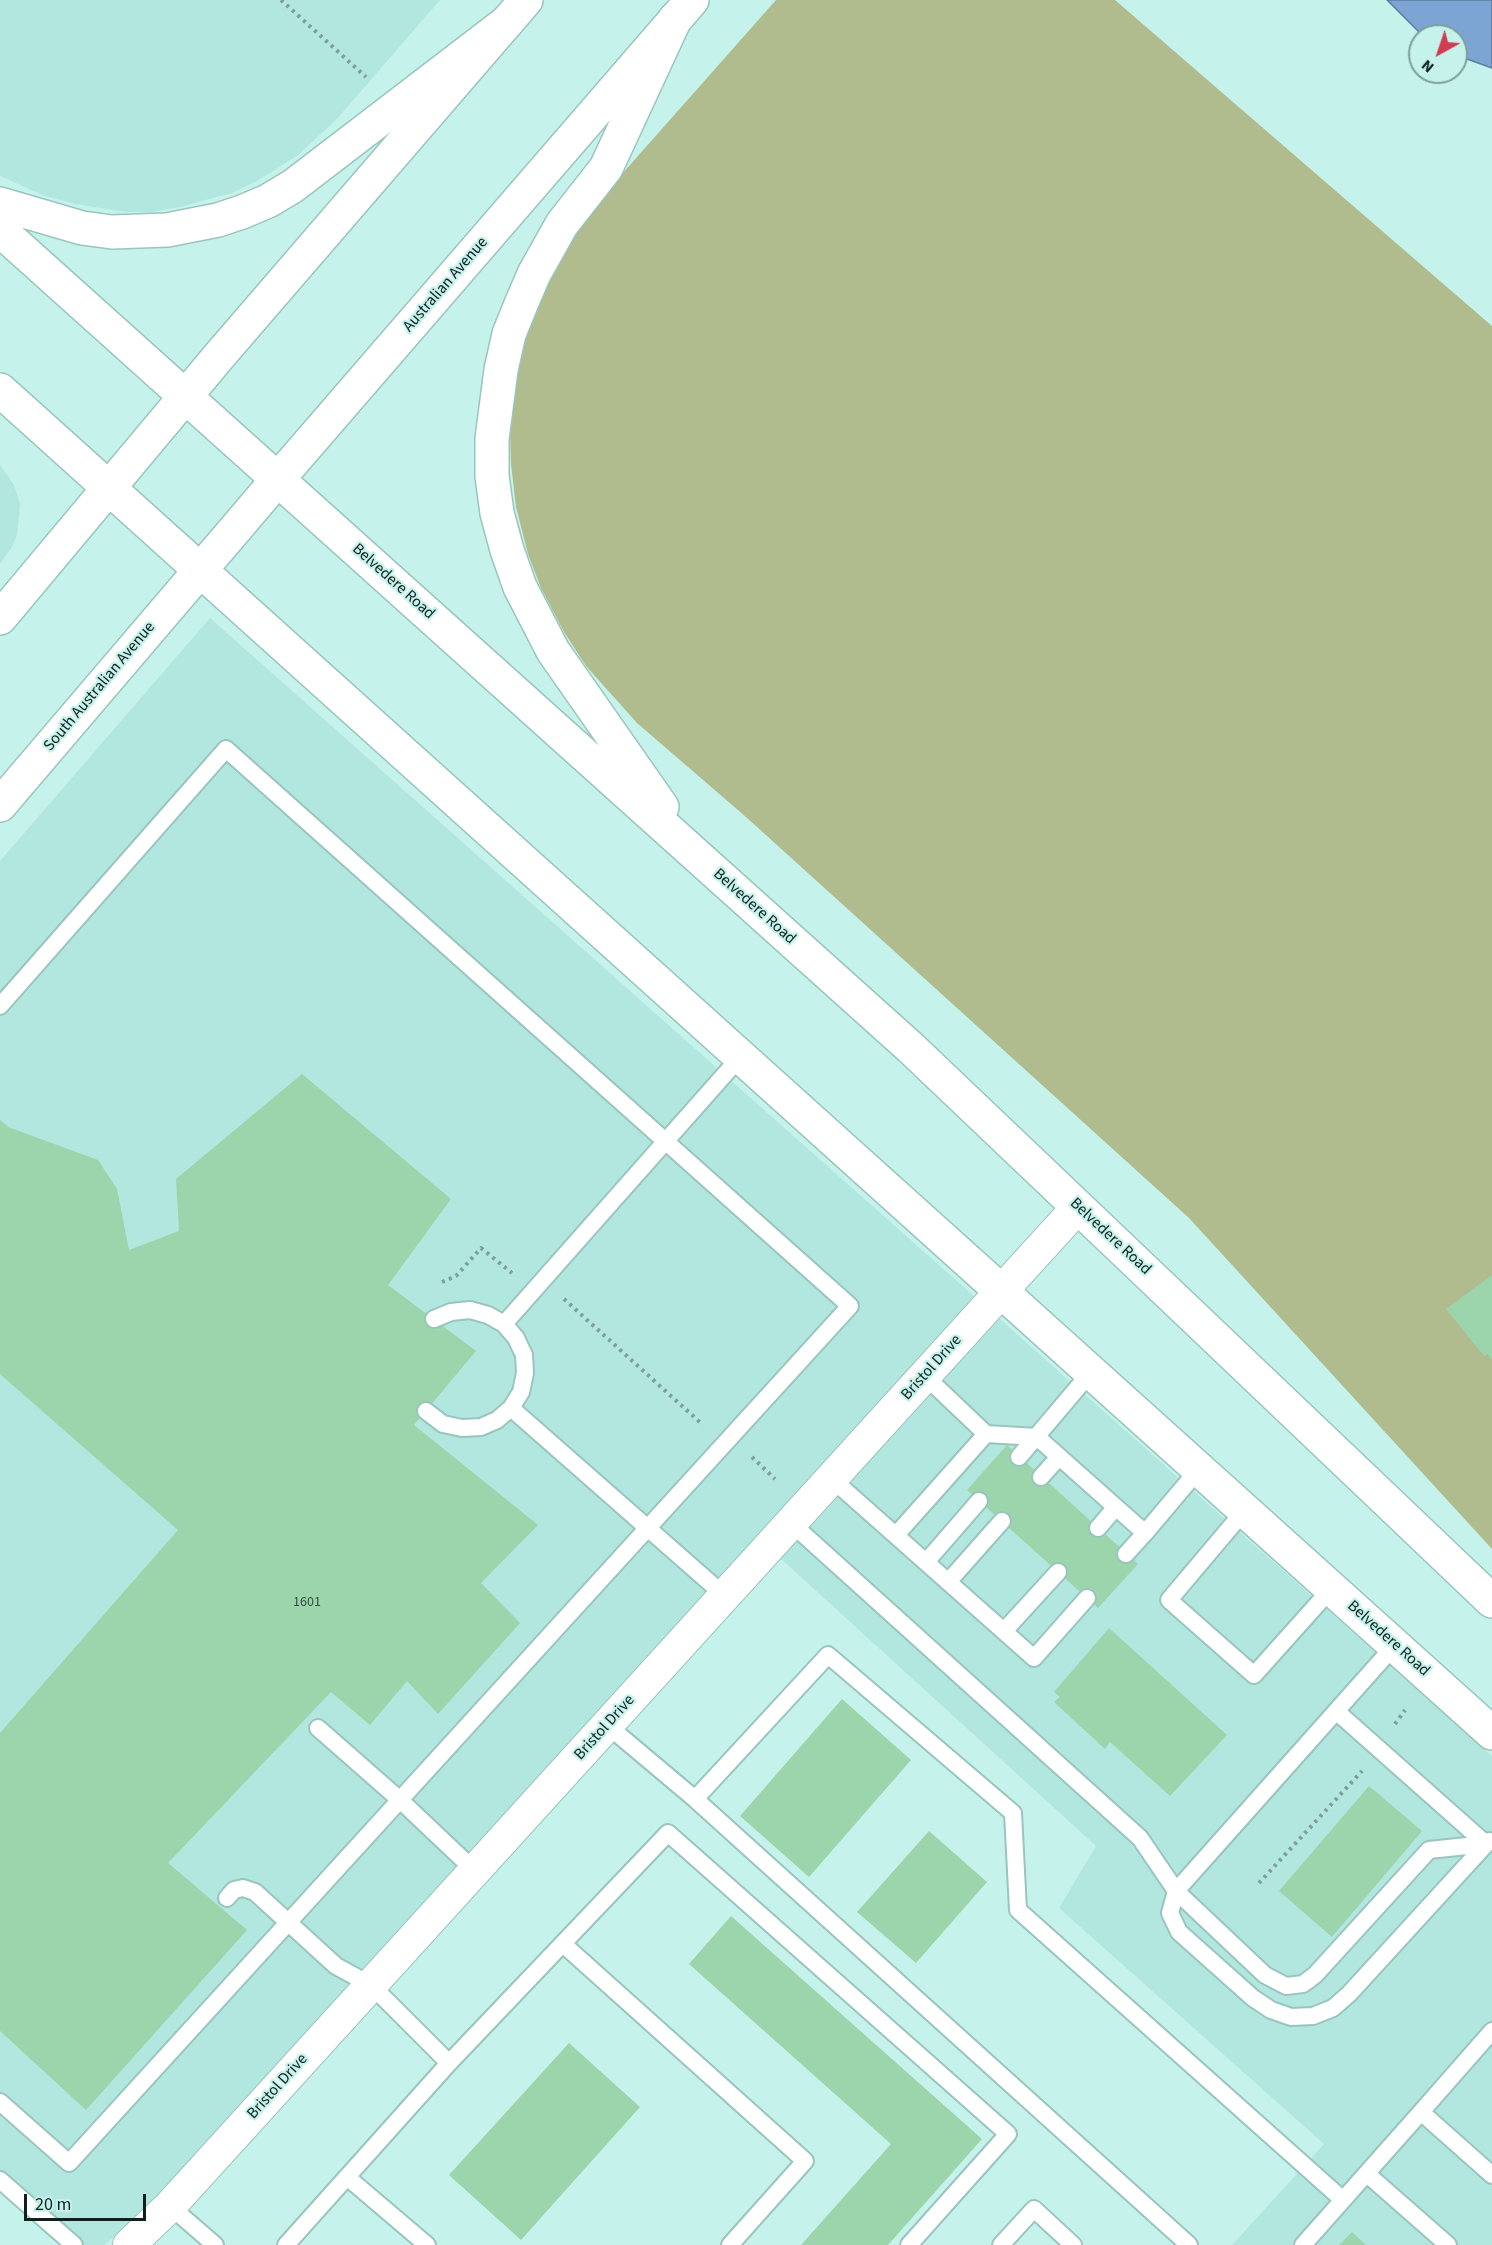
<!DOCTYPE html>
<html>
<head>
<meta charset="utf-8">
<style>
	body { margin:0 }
	#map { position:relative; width:1492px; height:2245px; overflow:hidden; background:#c6f2ec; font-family:"Source Sans 3",sans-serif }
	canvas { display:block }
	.north { position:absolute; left:1408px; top:24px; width:60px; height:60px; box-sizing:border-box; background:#c6f2ec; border:2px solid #7d9e9a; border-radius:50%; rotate:220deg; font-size:16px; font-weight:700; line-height:24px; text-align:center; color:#0f201e }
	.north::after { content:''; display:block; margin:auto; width:21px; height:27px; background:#cf3e50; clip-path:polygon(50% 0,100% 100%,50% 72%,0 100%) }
	.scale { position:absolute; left:24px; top:2194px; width:122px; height:27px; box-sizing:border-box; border:3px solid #0f201e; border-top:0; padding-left:8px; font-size:18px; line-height:21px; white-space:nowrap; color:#0f201e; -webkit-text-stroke:4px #c6f2ec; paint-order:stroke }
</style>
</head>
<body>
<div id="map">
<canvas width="1492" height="2245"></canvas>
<div class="north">N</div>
<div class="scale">20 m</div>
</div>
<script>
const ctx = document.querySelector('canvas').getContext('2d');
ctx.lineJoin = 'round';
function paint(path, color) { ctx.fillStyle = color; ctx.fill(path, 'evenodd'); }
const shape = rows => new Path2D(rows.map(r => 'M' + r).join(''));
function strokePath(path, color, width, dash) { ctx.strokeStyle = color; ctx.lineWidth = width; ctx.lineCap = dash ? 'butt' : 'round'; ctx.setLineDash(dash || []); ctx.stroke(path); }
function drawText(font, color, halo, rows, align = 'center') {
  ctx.font = font + ' "Source Sans 3",sans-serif'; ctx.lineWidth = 4.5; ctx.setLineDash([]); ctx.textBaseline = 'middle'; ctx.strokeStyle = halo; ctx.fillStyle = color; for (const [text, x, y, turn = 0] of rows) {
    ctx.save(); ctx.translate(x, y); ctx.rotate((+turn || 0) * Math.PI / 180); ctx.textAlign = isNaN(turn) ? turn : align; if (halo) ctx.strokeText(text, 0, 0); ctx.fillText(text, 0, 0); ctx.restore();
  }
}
const built = shape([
	[0,0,440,0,336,120,297,156,257,181,232,193,180,207,151,212,126,212,75,204,45,196,0,176],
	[0,465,14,485,20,504,17,535,12,547,0,564],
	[210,618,1492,1756,1492,2245,1232,2245,1324,2144,1059,1908,1096,1846,757,1537,139,2216,104,2245,83,2245,0,2171,0,861]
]);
const green = shape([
	[776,0,1115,0,1492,326,1492,1549,1189,1218,746,817,637,723,586,666,564,632,541,588,528,554,516,507,511,464,510,430,518,367,525,339,542,293,562,255,591,209]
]);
const water = shape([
	[1387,0,1492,0,1492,68,1456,55,1456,36,1423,36,1387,0]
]);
const building = shape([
	[302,1074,451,1199,388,1285,476,1351,414,1425,538,1525,481,1583,520,1623,438,1714,407,1681,370,1725,331,1692,168,1863,247,1930,86,2110,0,2031,0,1733,178,1530,0,1374,0,1120,8,1127,98,1160,117,1189,129,1250,179,1231,176,1179],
	[1492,1275,1492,1360,1488,1354,1484,1356,1446,1309],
	[1007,1445,1138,1564,1098,1608,967,1490],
	[1109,1628,1227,1735,1170,1796,1110,1742,1105,1749,1054,1702,1060,1697,1054,1692],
	[842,1699,911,1760,809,1877,740,1816],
	[1369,1786,1422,1831,1332,1937,1279,1891],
	[929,1831,987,1882,916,1963,857,1912],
	[731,1916,982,2139,888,2245,801,2245,891,2144,689,1964],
	[569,2043,640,2107,521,2240,449,2175],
	[1352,2232,1366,2245,1339,2245]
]);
const path = shape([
	[281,0,366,77],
	[442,1282,456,1276,481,1248,512,1273],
	[564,1299,703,1425],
	[752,1457,775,1479],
	[1395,1724,1405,1710],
	[1259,1883,1362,1771]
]);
const service = shape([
	[0,1006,226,749,850,1306,69,2163,0,2102],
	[504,1324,741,1056],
	[925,1376,986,1434],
	[511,1408,725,1596],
	[426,1411,443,1424,462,1428,481,1427,497,1420,511,1408,521,1392,525,1373,524,1355,516,1338,504,1324,488,1315,470,1310,451,1312,434,1319],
	[1019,1457,1091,1372],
	[1041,1477,1059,1457],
	[832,1479,1034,1658,1087,1598],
	[1245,1510,1169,1600,1254,1675,1331,1589],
	[791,1523,1140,1838,1176,1891,1265,1975,1286,1986,1303,1984,1315,1975,1429,1850,1486,1844],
	[1098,1528,1116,1507],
	[896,1535,986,1434,1037,1437,1145,1533,1199,1469],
	[1126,1554,1145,1533],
	[926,1562,979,1501],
	[948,1582,1002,1521],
	[1004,1631,1058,1572],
	[1395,1645,1176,1891,1170,1913,1179,1932,1253,1998,1271,2010,1291,2017,1313,2016,1333,2008,1349,1994,1489,1841],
	[1336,1711,1486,1844],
	[607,1725,695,1799,828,1655,1013,1813,1018,1910,1343,2200],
	[318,1728,400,1800,475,1871],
	[695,1799,1189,2245],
	[227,1898,234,1890,243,1888,255,1892,336,1966,371,1985,449,2063],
	[563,1944,805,2161,730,2245],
	[1492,2031,1421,2112,1492,2175],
	[1367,2174,1448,2245],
	[347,2177,427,2245],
	[0,2180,74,2245],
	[170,2206,215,2245],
	[286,2245,449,2063,668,1833,1008,2134,909,2245],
	[1001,2245,1034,2209,1073,2245],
	[1303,2245,1421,2112]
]);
const minor = shape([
	[129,2245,170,2206,1078,1207]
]);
const secondary = shape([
	[0,618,220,355,526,0],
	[0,805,278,479,692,0]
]);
const primary = shape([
	[0,204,82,228,112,232,167,230,218,220,242,212,268,201,293,186,507,22],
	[0,230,911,1048,1492,1601],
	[0,390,1492,1733],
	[662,807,553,651,520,587,507,550,497,513,492,476,492,439,501,370,509,334,522,302,534,274,562,224,606,168,675,19]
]);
const numberNames = [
	["1601",307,1603]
];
const streetNames = [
	["Australian Avenue",446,285,-49],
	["Belvedere Road",393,582,42],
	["South Australian Avenue",100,687,-50],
	["Belvedere Road",754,907,42],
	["Belvedere Road",1110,1237,43],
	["Bristol Drive",932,1368,-48],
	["Belvedere Road",1388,1639,42],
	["Bristol Drive",605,1728,-48],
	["Bristol Drive",278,2087,-48]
];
paint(built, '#b2e7e0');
paint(green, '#b0bc8d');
paint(water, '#7da5d4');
strokePath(water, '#5c7d9d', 1.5);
paint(building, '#9cd4ab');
strokePath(service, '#9ac5bf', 20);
strokePath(minor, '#9ac5bf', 34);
strokePath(secondary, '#9ac5bf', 36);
strokePath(primary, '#9ac5bf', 36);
strokePath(path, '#7e9f9b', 4, [3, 4.5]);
strokePath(service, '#fff', 16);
strokePath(minor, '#fff', 32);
strokePath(secondary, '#fff', 33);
strokePath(primary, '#fff', 33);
drawText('14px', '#324d41', null, numberNames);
drawText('16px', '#0f201e', '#c6f2ec', streetNames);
</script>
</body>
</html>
